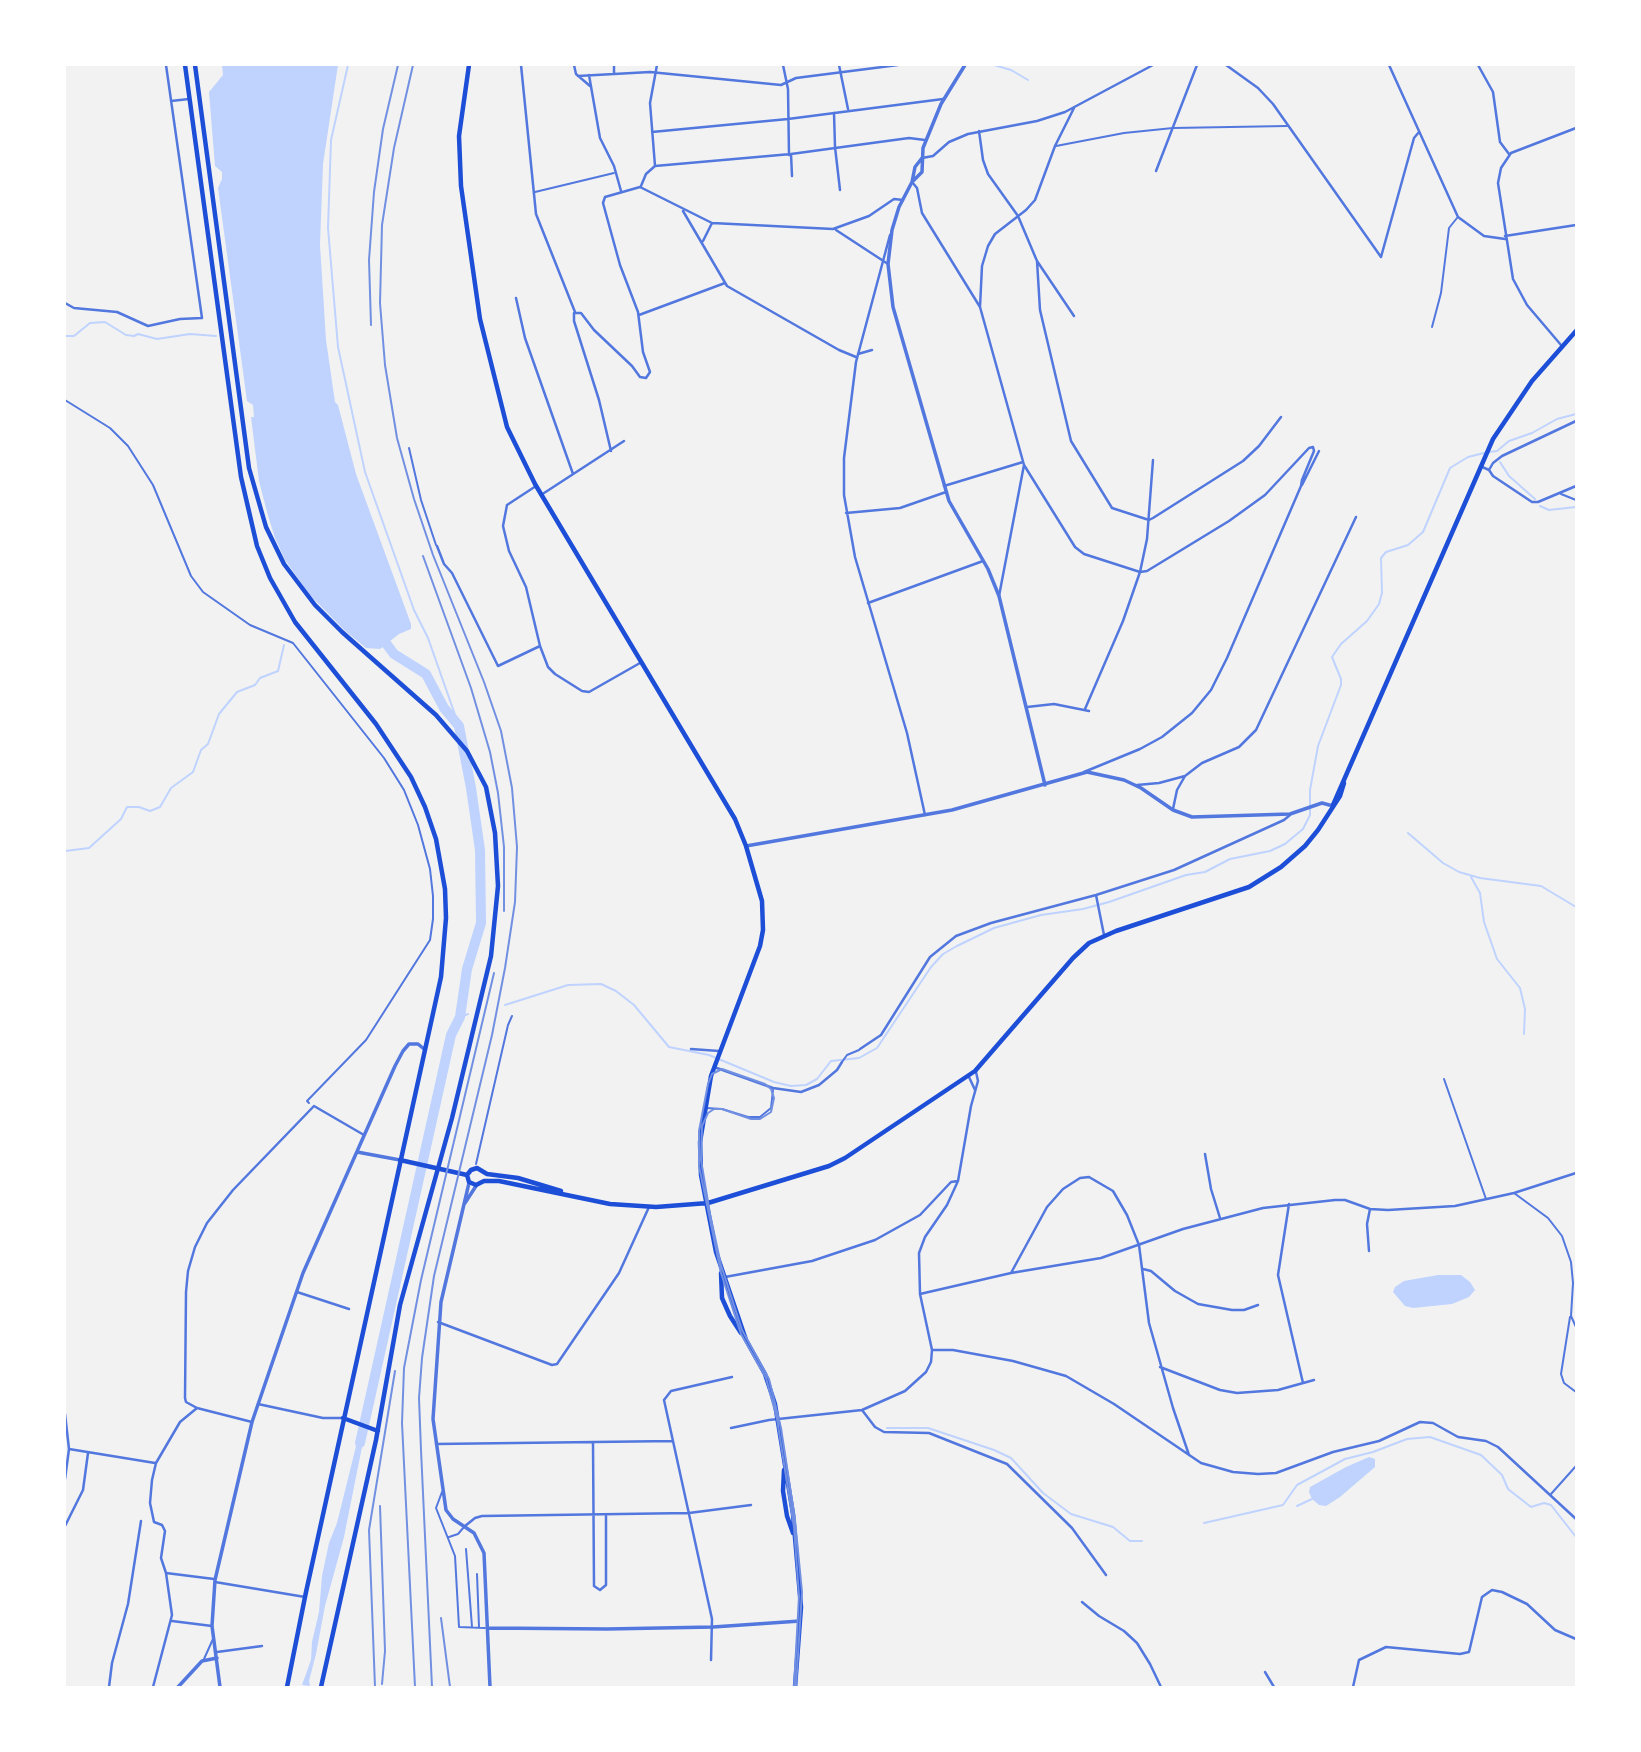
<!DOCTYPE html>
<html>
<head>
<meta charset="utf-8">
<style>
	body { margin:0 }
	#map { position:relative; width:1641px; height:1752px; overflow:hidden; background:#f2f2f2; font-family:Quicksand,sans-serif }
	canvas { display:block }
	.frame { position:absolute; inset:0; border:66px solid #fff; pointer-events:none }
</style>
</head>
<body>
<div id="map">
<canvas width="1641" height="1752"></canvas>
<div class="frame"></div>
</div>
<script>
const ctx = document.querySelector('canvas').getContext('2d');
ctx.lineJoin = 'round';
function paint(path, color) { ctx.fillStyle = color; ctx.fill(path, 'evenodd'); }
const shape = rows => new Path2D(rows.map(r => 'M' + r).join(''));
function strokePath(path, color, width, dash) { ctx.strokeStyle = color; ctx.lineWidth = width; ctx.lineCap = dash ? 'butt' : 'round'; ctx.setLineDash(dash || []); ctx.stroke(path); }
const water = shape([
	[222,65,338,65,323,164,320,245,326,340,335,402,338,405,356,474,411,624,411,629,399,634,380,649,366,648,344,630,309,594,285,560,275,538,267,512,259,481,251,417,254,417,253,405,247,401,218,188,222,179,222,172,215,166,209,92,223,75],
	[1438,1275,1461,1275,1470,1282,1475,1290,1469,1297,1452,1304,1413,1308,1405,1306,1393,1292,1395,1287,1404,1281],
	[360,1430,365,1432,344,1537,325,1606,316,1654,309,1681,310,1686,302,1685,311,1660,312,1642,319,1612,322,1576,329,1543,337,1523],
	[1369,1457,1375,1459,1375,1467,1340,1497,1326,1506,1319,1505,1312,1499,1309,1492,1310,1487,1346,1467]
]);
const stream = shape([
	[348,65,331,140,328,228,338,347,365,472,414,610,428,638,459,726],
	[994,65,1011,70,1028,80],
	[65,336,74,336,90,323,105,322,126,335,134,336,138,334,157,339,190,334,216,336],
	[1489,452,1497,451,1509,441,1532,433,1557,419,1576,414],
	[1500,462,1509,476,1535,499],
	[1540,506,1549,510,1576,507],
	[1408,833,1443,863,1459,872,1480,878,1541,886,1576,907],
	[65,851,89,848,121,819,127,807,139,807,150,811,160,807,171,788,193,772,201,750,208,744,219,714,237,692,255,685,260,678,278,671,284,645],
	[1471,877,1480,893,1484,922,1497,959,1520,988,1525,1009,1524,1034],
	[505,1005,568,985,601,984,616,991,634,1005,669,1047,709,1055,774,1082,791,1086,806,1085,817,1079,831,1061,859,1058,877,1048,931,967,943,954,957,946,994,928,1041,915,1083,909,1109,902,1186,875,1205,872,1230,859,1270,851,1285,844,1303,829,1310,815,1310,790,1318,746,1341,685,1341,679,1332,657,1341,644,1367,621,1379,604,1382,593,1381,558,1386,552,1408,545,1423,532,1450,468,1468,457,1484,453],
	[460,1017,468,1014],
	[887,1428,928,1428,994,1450,1011,1458,1043,1493,1071,1514,1113,1527,1130,1541,1142,1541],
	[1297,1506,1312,1499],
	[1204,1523,1283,1505,1297,1485,1345,1459,1373,1452,1407,1439,1430,1437,1481,1455,1502,1475,1508,1489,1531,1507,1544,1503,1551,1505,1576,1537]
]);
const river = shape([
	[360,1443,451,1035,460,1017,467,969,481,923,480,850,471,788,459,726,444,708,426,674,394,654,379,634]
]);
const service = shape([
	[1056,146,1124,133,1173,128,1287,126],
	[535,192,614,173],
	[1432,327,1441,293,1449,228,1457,218],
	[65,400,110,428,128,446,153,485,191,576,203,592,250,625,293,643,384,758,404,790,418,825,430,869,433,896,433,919,430,940,366,1040,307,1101,309,1103],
	[409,448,421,500,436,545],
	[1561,494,1576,500],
	[842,1062,847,1055,859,1050],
	[1444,1079,1486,1199],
	[706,1108,722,1109,748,1117,760,1117,771,1108,773,1090],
	[476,1164,508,1025,512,1016],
	[1514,1193,1548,1218,1562,1236,1571,1262,1573,1283,1571,1316,1576,1327],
	[1570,1317,1561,1374,1564,1383,1576,1392],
	[442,1492,436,1508,455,1556,459,1627,485,1628],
	[1551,1494,1576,1466],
	[449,1537,458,1534,464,1527],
	[466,1549,472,1627],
	[477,1574,479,1627],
	[204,1659,213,1639],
	[1437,1687,1446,1687]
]);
const minor = shape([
	[521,65,536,214,575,312],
	[574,65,576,74,590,86],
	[614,65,614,74],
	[783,65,788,89,789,155],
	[839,65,848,109],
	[1226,65,1258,88,1273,104,1381,257],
	[1389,65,1458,217,1484,236,1505,239],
	[1478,65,1493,92,1500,142,1509,154],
	[589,75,600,138,614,166,621,191],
	[578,76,650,72,781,85,796,78,898,65],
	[171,101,189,99],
	[1074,108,1055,146,1035,200,1026,210,995,234,988,246,982,266,980,307,1024,465,1075,547,1084,554,1140,572,1147,571,1229,521,1265,495,1309,448,1313,447],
	[834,113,835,147,840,190],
	[979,131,983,160,988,174,1018,216,1037,261,1040,310,1071,441,1112,508,1149,520,1153,518,1243,461,1259,446,1281,417],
	[652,132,788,119,943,99],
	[791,154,792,176],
	[922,158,933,156,949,142,968,134,1037,121,1065,112,1153,65],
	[655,166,650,103,657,65],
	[1156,171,1197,65],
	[912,182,917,188,922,213,980,307],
	[641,186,646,174,655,166,791,154,909,138,925,140],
	[683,211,727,286,839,350,856,357],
	[836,230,888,264],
	[890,235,856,362,844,458,844,495,855,557,907,733,925,815],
	[1505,236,1576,225],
	[703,241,712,223],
	[1381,257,1414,138,1419,132],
	[1037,261,1074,316],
	[516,298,525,338,573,474],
	[65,303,74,308,117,312,148,326,180,319,202,318,166,65],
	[639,315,725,283],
	[1561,345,1527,305,1513,279,1498,183,1501,168,1511,153,1576,128],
	[858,354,872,350],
	[611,451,599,400,574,321,574,313,581,313,594,330,632,366,640,377,646,378,650,372,643,352,638,312,620,265,603,203,605,197,640,187,712,223,833,229,869,216,894,199,903,200],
	[1480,466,1489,470,1493,476,1532,502,1538,502,1576,486],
	[1489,470,1493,463,1502,456,1576,421],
	[1302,485,1319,451],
	[536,486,507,505,503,526,509,551,526,587,540,646,548,667,555,674,582,691,589,692,640,663],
	[944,486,1023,462],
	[541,495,624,441],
	[846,513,900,508,946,492],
	[437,546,444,564,452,573,498,666,540,646],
	[999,596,1024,465],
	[868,603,983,561],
	[1027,707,1054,704,1089,711],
	[1085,709,1123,621,1140,572,1147,539,1153,460],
	[1084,772,1140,749,1162,737,1192,713,1211,690,1227,658,1301,486,1302,480,1314,451,1313,447],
	[1137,785,1159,783,1185,776],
	[1173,809,1177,790,1185,776,1202,763,1239,747,1256,730,1356,517],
	[1096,895,1104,935],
	[691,1049,719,1051],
	[860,1049,881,1035,930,957,956,936,991,923,1096,895,1174,870,1284,820,1290,815],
	[714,1067,773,1088,801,1092,819,1085,837,1070,842,1062],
	[969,1077,975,1090],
	[1205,1154,1211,1189,1220,1218],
	[1289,1204,1278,1275,1303,1383],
	[1369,1251,1367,1224,1370,1209],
	[1143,1269,1151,1271,1175,1291,1198,1304,1232,1310,1244,1310,1258,1305],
	[1011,1273,1047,1207,1063,1189,1080,1178,1089,1177,1113,1191,1127,1215,1139,1245,1149,1323,1173,1408,1189,1455],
	[725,1277,812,1261,875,1240,920,1215,951,1182,958,1181],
	[297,1292,349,1309],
	[920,1294,1011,1273,1101,1258,1183,1229,1263,1208,1335,1200,1345,1200,1370,1209,1388,1210,1455,1206,1514,1193,1576,1173],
	[438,1322,552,1365,557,1364,619,1273,649,1207],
	[932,1350,953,1350,1013,1361,1066,1376,1114,1404,1201,1463,1233,1472,1258,1474,1276,1473,1333,1452,1379,1441,1420,1422,1433,1423,1458,1437,1486,1441,1498,1447,1576,1519],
	[1160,1367,1220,1390,1237,1393,1278,1390,1314,1380],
	[258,1404,323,1418,343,1418],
	[862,1410,875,1427,884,1432,929,1433,1007,1464,1072,1528,1106,1575],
	[65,1414,69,1449,65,1479],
	[252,1422,197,1408,186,1402,185,1398,186,1292,188,1271,195,1247,207,1223,233,1190,314,1106,364,1135],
	[731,1428,769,1420,862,1410,905,1391,926,1372,931,1362,932,1350,920,1294,919,1253,925,1237,947,1205,958,1181,971,1106,978,1081,976,1072],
	[593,1443,594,1586,600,1590,606,1585,606,1516],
	[436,1444,673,1441],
	[69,1449,155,1463],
	[65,1526,83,1490,88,1453],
	[465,1526,475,1518,482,1516,689,1513,751,1505],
	[166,1573,214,1579],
	[215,1582,305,1597],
	[1082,1602,1099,1616,1124,1631,1137,1643,1150,1664,1161,1687],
	[172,1621,212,1626],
	[217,1652,262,1646],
	[711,1660,712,1619,664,1400,671,1391,732,1377],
	[1265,1672,1274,1687],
	[109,1687,112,1663,128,1604,141,1521],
	[153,1687,172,1615,166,1573,161,1558,165,1531,162,1525,154,1522,150,1503,152,1480,156,1463,180,1422,197,1408],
	[1353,1687,1359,1660,1386,1647,1460,1654,1469,1652,1482,1597,1492,1590,1502,1592,1527,1604,1555,1630,1576,1639]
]);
const tertiary = shape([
	[922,158,915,167,912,182,899,207,892,230,888,264,893,307,949,501,988,569,999,596,1045,785],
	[913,181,922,172,923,148,941,104,965,65],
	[746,846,952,810,1087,772,1124,780,1141,788,1173,810,1192,817,1290,814,1322,803,1333,806],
	[357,1152,400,1160],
	[469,1183,441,1302,433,1419,446,1510,453,1519,474,1533,484,1553,490,1687],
	[465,1203,476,1186],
	[488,1628,607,1629,713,1627,800,1621],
	[178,1687,202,1661,217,1658],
	[220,1687,212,1626,215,1580,252,1422,303,1273,395,1066,403,1051,409,1044,418,1044,424,1049]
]);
const secondary = shape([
	[469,65,459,136,461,186,480,319,507,427,535,484,735,819,746,846,762,901,763,930,760,946,711,1076,700,1142,701,1175,716,1252,746,1340],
	[1333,805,1493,439,1532,381,1576,331],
	[400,1160,467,1175],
	[467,1175,469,1182,476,1185,484,1181,499,1181,610,1204,656,1207,708,1203,829,1166,845,1158,975,1071,1073,958,1089,943,1116,931,1249,887,1281,867,1305,846,1318,830,1340,796,1344,783],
	[467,1175,471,1170,477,1168,487,1174,518,1178,561,1191],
	[721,1273,722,1298,730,1316,741,1333],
	[746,1340,765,1374,775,1404,793,1514,801,1607,795,1687],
	[784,1470,783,1491,787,1516,793,1533]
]);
const primary = shape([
	[185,65,241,477,257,546,270,578,295,622,376,724,411,777,425,807,436,839,445,889,446,918,441,977,306,1592,287,1687],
	[195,65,249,468,266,527,284,564,315,605,342,632,436,715,467,751,486,787,495,833,498,886,491,956,452,1118,400,1305,376,1440,321,1687],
	[343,1418,378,1431]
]);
const tram = shape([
	[794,1687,799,1596,794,1527,777,1419,766,1378,741,1334,721,1273,699,1166,699,1131,708,1084,712,1074,722,1069,765,1084,771,1089,774,1098,771,1112,760,1119,751,1119,722,1109,714,1109,708,1113,702,1126,701,1160,710,1214,721,1265,742,1330,769,1379,781,1428,795,1520,802,1592,796,1687]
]);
const rail = shape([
	[413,65,394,148,382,225,380,303,385,365,397,438,414,499,433,555,484,682,501,731,512,788,517,847,515,902,505,968,492,1035,434,1276,422,1358,419,1398,421,1450,432,1687],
	[371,325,369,260,374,192,383,129,398,65],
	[423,556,471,688,490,752,498,793,504,847,504,911],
	[380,1506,385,1651,382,1684],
	[441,1618,450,1687],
	[375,1687,369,1530,395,1371],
	[415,1687,402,1423,404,1368,421,1280,494,973]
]);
paint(water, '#bfd3fe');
strokePath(stream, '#bfd3fe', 2);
strokePath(river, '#bfd3fe', 10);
strokePath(service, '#5277de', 2);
strokePath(minor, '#5277de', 2.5);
strokePath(tertiary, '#5277de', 3.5);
strokePath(secondary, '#1d4ed8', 4.5);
strokePath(primary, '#1d4ed8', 4.5);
strokePath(tram, '#7290e2', 2);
strokePath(rail, '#7290e2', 2);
</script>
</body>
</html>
